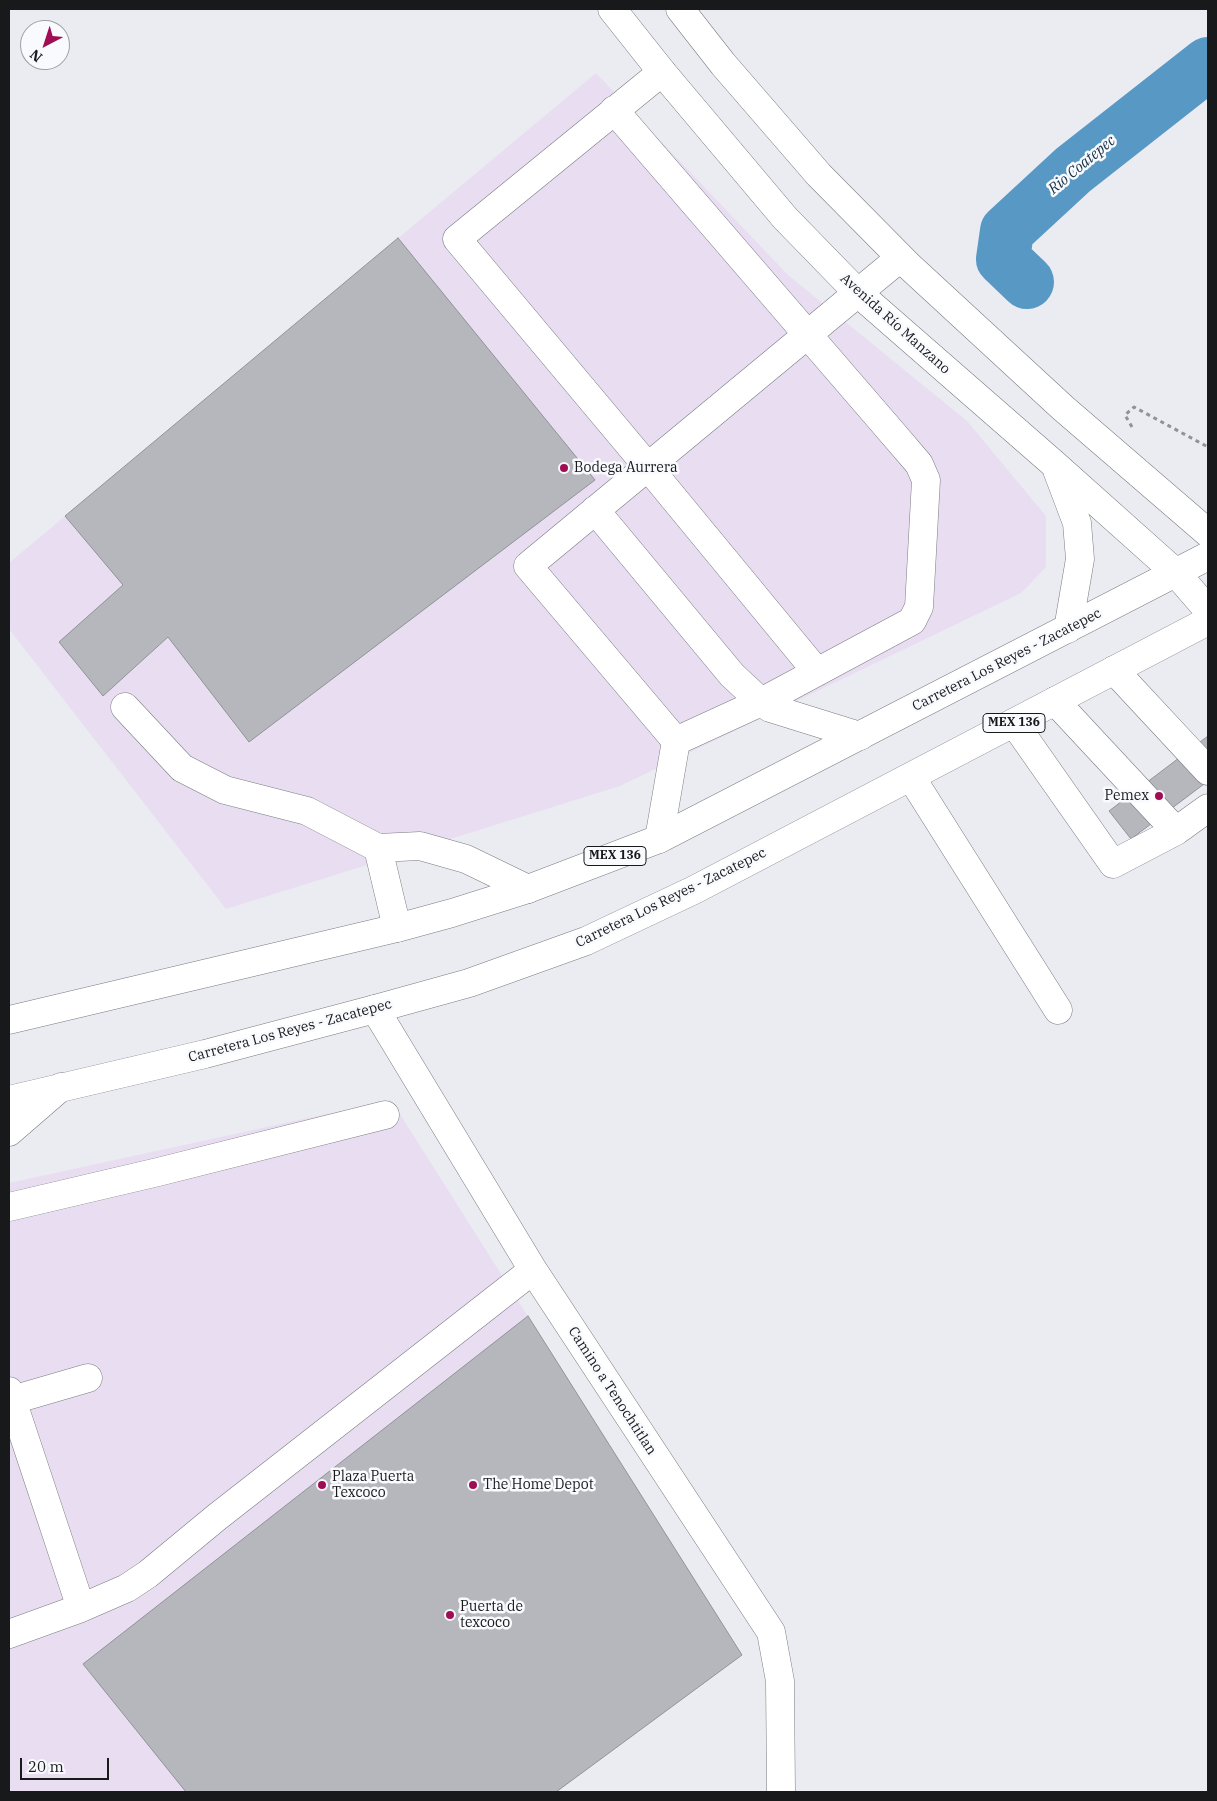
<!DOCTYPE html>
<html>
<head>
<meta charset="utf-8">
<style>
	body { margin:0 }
	#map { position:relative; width:1217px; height:1801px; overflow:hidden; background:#eaecf2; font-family:"IBM Plex Serif",serif }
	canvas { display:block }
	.frame { position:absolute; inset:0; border:10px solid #18191b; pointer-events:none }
	.north { position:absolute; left:20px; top:20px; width:50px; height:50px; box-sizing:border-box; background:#f8fafe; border:1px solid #9ea0a3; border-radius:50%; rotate:220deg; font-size:14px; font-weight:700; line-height:20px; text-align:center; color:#18191b }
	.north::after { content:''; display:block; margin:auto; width:18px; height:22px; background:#9f0d55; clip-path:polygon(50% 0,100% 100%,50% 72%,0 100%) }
	.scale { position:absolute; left:20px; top:1758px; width:89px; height:22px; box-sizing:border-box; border:2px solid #18191b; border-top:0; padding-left:6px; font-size:15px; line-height:18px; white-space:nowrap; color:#18191b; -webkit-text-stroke:4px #f8fafe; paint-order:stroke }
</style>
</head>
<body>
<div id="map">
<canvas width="1217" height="1801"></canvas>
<div class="frame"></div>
<div class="north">N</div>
<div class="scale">20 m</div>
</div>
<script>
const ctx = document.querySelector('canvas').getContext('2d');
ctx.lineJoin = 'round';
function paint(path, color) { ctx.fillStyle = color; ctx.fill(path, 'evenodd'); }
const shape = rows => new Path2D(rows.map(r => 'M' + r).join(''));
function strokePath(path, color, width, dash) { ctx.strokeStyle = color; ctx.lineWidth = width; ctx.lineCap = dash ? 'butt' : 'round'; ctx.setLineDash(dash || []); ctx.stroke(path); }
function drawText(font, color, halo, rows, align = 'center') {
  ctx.font = font + ' "IBM Plex Serif",serif'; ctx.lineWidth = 5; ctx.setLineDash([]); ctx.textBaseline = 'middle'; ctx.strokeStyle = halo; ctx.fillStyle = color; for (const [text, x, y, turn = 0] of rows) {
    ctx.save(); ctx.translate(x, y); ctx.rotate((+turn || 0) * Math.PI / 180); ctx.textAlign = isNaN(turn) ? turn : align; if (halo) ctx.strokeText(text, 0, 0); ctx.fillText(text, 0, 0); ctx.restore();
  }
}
const commercial = shape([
	[596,73,788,275,967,421,1046,516,1046,567,1021,593,620,786,226,909,9,629,9,563],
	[391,1100,742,1655,556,1792,9,1792,9,1183]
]);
const river = shape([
	[1027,282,1003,259,1007,231,1073,170,1208,64]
]);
const building = shape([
	[398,238,595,480,249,742,168,637,103,696,59,642,123,585,65,516,398,238],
	[1208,736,1208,781,1131,839,1109,811,1208,736],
	[528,1316,742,1655,556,1792,186,1792,83,1664,528,1316]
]);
const path = shape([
	[1132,427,1125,415,1134,407,1208,447]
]);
const minor = shape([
	[662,72,457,239,648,467,817,672],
	[614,110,895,436,919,464,926,480,919,607,912,621,761,702,676,741],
	[595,510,732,675,761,702,770,708,860,736],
	[1114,670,1208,771],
	[1055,701,1176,831,1208,808],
	[125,707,182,768,225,790,307,811,378,848,420,846,466,859,528,889],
	[1014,723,1113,864,1176,831],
	[911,777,1058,1010],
	[659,839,676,741,528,566,900,258],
	[378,848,397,928],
	[375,1009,533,1270,771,1632,780,1681,781,1792],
	[9,1132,61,1087],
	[9,1207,158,1172,385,1115],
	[9,1391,81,1608],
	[9,1401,88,1378],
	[9,1634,81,1608,127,1588,148,1574,217,1517,533,1270]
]);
const major = shape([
	[612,9,662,72,785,218,858,293,1054,464,1176,573,1208,610],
	[680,9,723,64,819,175,909,266,1063,408,1208,533],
	[1057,470,1077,523,1080,559,1068,629],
	[9,1020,397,928,452,913,528,889,659,839,1208,556],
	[9,1100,205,1054,375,1009,469,983,586,941,694,890,1208,621]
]);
const markers = [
	[564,468,5,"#9f0d55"],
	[1159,796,5,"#9f0d55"],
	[322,1485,5,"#9f0d55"],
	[473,1485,5,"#9f0d55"],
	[450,1615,5,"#9f0d55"]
];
const shields = [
	[1014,723,62],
	[615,856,62]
];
const shieldNames = [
	["MEX 136",1014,723],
	["MEX 136",615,856]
];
const streetNames = [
	["Avenida Río Manzano",895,324,42],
	["Carretera Los Reyes - Zacatepec",1007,660,-27],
	["Carretera Los Reyes - Zacatepec",671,898,-26],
	["Carretera Los Reyes - Zacatepec",290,1031,-15],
	["Camino a Tenochtitlan",612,1391,57]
];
const poiNames = [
	["Bodega Aurrera",574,468],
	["Pemex",1149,796,"right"],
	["Plaza Puerta",332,1477],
	["Texcoco",332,1493],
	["The Home Depot",483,1485],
	["Puerta de",460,1607],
	["texcoco",460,1623]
];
const waterNames = [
	["Rio Coatepec",1082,165,-40]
];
paint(commercial, '#e9ddf1');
strokePath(river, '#5898c5', 54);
paint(building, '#b6b7bd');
strokePath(building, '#919399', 1);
strokePath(minor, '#7a7c81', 29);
strokePath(major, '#7a7c81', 29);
strokePath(path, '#909296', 3, [4, 4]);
strokePath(minor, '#fff', 28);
strokePath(major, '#fff', 28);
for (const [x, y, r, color] of markers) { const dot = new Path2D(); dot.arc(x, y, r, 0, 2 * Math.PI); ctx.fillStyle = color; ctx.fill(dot); strokePath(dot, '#f8fafe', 2); }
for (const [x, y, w] of shields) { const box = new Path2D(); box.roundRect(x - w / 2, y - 9.5, w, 19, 4); ctx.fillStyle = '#f8fafe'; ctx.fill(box); strokePath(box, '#18191b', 1); }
drawText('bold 12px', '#18191b', null, shieldNames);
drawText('14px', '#18191b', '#f8fafe', streetNames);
drawText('14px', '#18191b', '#f8fafe', poiNames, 'left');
drawText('italic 15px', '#133044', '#f8fafe', waterNames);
</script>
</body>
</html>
